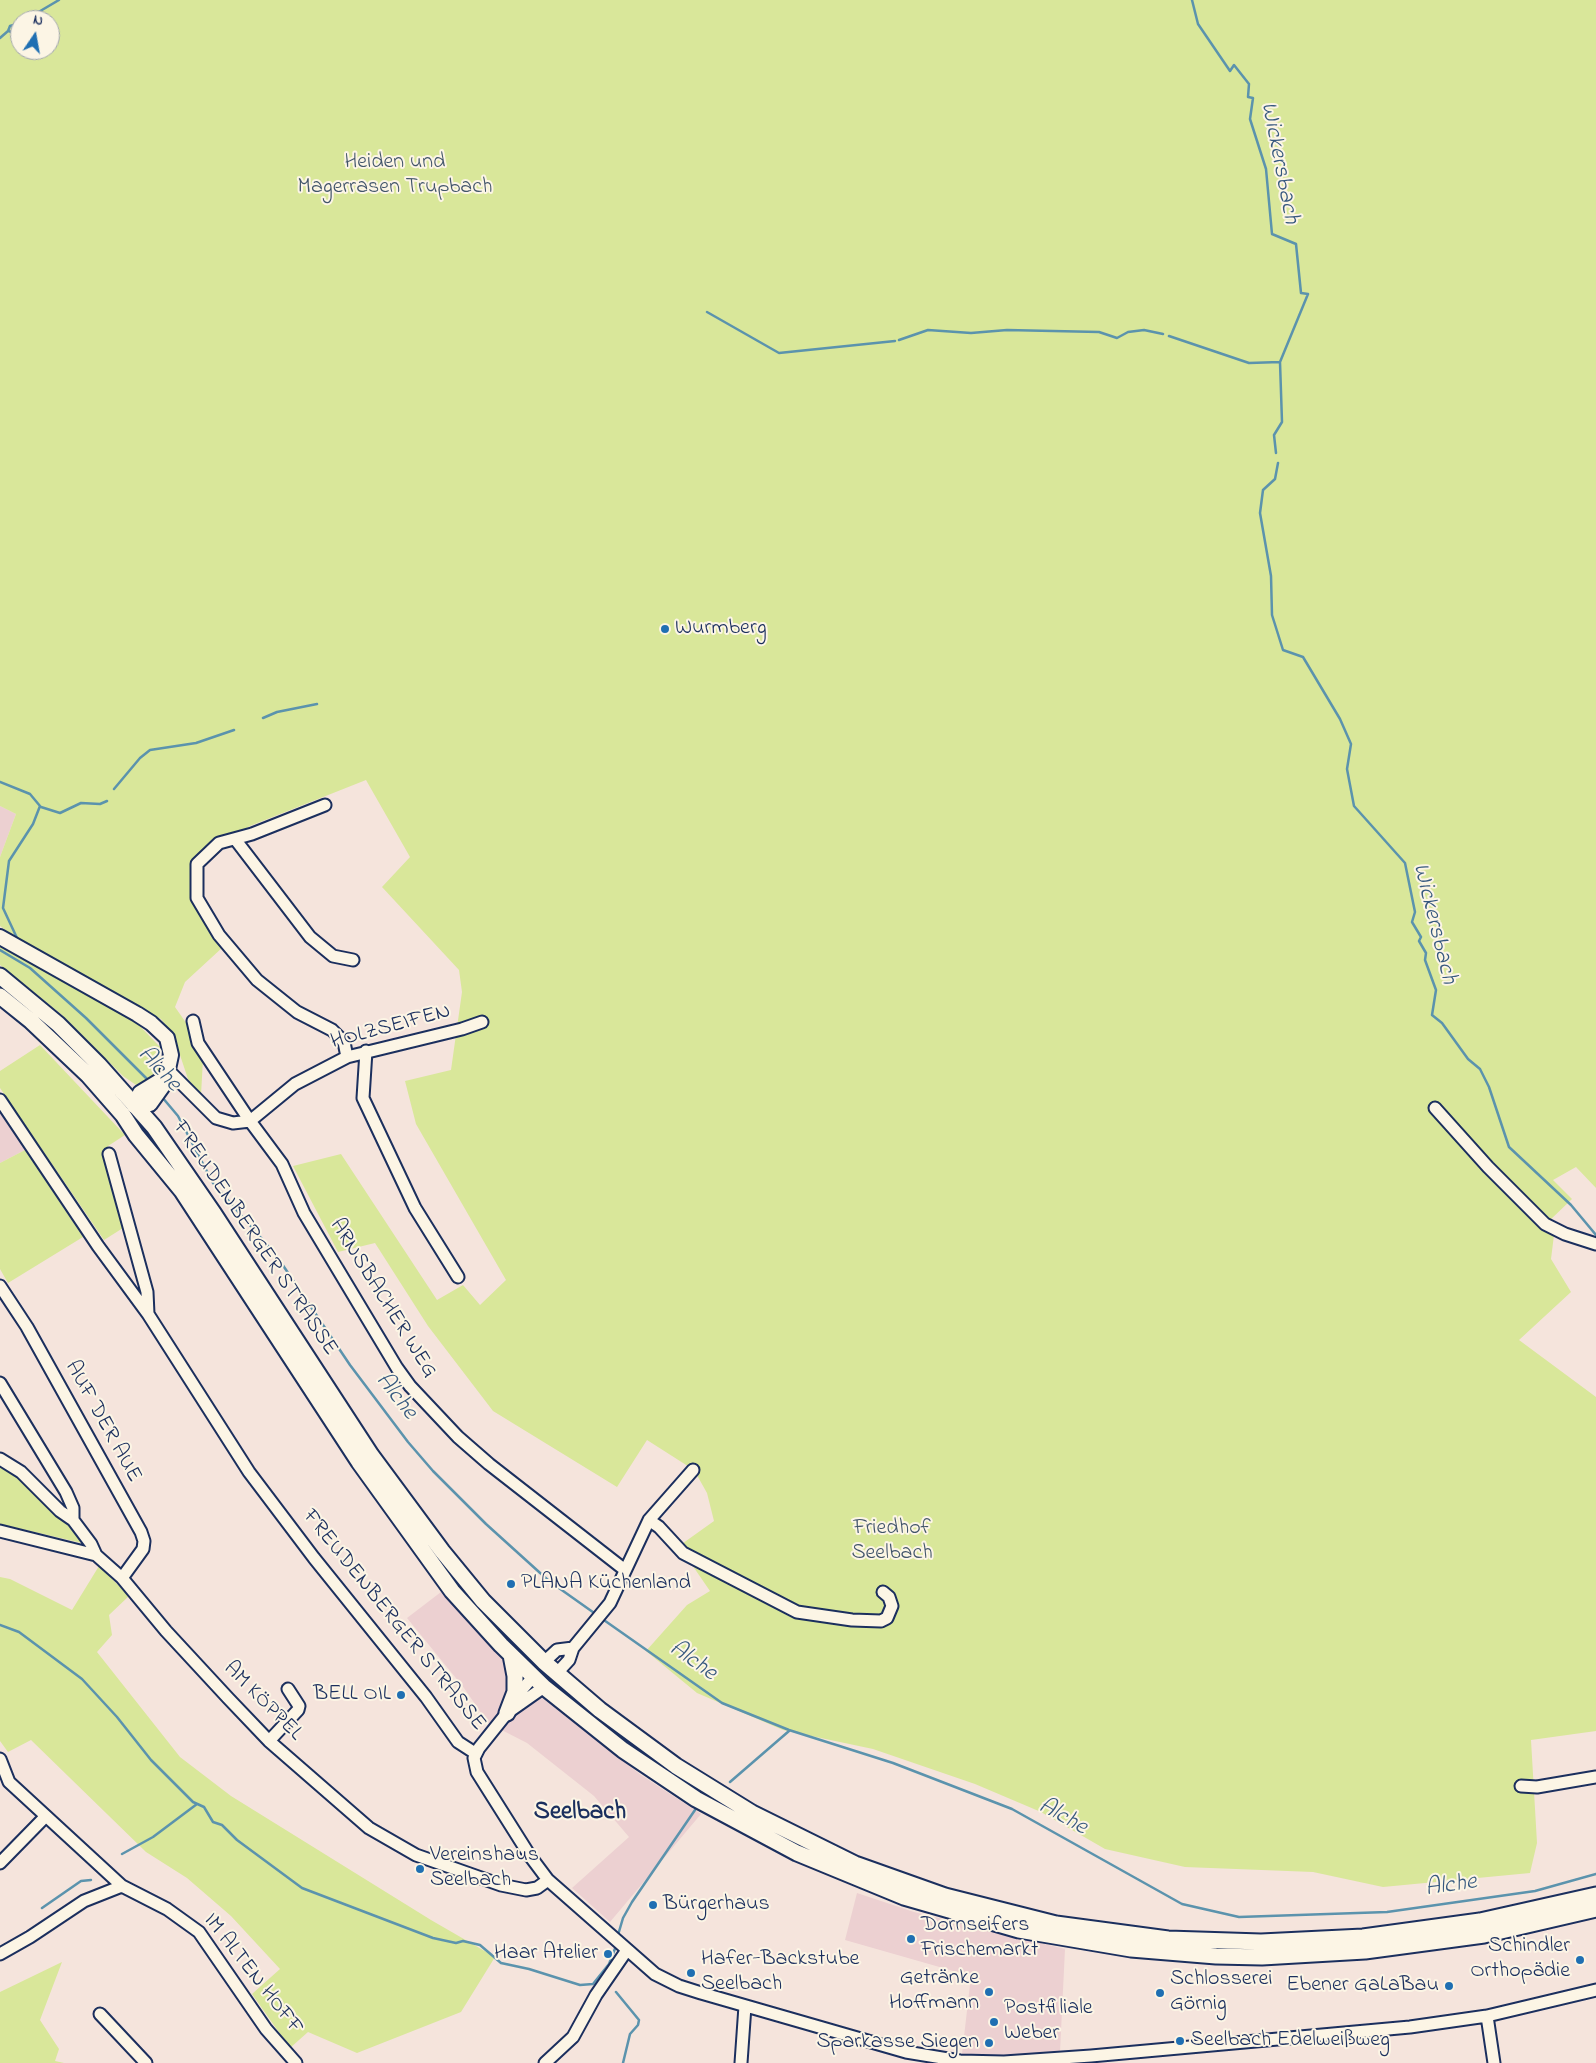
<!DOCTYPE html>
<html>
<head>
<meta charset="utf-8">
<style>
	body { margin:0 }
	#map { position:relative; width:1596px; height:2063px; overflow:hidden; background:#f5e4dc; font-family:"Indie Flower",sans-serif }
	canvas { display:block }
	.north { position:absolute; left:10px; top:10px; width:50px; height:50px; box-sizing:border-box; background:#fcf5e5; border:1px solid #a2a6af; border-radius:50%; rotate:12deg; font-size:14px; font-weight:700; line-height:20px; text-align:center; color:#1b2f5e }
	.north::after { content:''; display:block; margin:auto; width:18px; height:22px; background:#1f6fb2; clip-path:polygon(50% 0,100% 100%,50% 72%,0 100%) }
</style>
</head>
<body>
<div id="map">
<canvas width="1596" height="2063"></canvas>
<div class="north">N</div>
</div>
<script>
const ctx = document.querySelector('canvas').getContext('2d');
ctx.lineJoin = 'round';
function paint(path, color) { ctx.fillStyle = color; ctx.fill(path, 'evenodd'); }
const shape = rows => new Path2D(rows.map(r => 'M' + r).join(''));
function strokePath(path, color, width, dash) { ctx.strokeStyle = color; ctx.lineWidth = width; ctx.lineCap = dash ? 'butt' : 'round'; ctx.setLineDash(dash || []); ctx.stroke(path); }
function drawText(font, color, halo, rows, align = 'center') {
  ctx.font = font + ' "Indie Flower",sans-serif'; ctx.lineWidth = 4; ctx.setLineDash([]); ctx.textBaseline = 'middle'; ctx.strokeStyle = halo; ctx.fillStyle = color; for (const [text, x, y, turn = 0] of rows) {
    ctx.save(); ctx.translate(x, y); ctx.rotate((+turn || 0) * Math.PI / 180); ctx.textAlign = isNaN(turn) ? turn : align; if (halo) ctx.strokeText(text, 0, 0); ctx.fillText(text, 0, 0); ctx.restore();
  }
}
const built = shape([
	[0,806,16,814,0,857],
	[0,1113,25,1150,0,1163],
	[441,1592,537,1694,641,1775,701,1814,610,1922,572,1888,629,1837,594,1796,527,1743,488,1723,464,1688,407,1618],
	[857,1893,914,1912,1065,1949,1060,2052,1006,2056,962,2054,971,1976,845,1940]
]);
const green = shape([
	[0,0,1596,0,1596,1188,1576,1167,1553,1180,1572,1199,1548,1222,1554,1235,1551,1259,1571,1292,1519,1340,1596,1397,1596,1731,1531,1740,1537,1843,1530,1873,1383,1887,1313,1872,1185,1867,1105,1849,1041,1812,975,1784,873,1749,783,1730,697,1693,646,1651,687,1605,710,1591,679,1546,714,1521,707,1493,694,1470,647,1440,617,1487,493,1411,428,1326,375,1243,338,1252,293,1166,341,1154,437,1300,463,1285,480,1305,506,1280,416,1124,405,1081,451,1070,462,992,459,970,382,887,410,857,366,780,250,826,193,860,197,905,223,947,185,982,175,1007,189,1027,203,1059,201,1095,188,1079,174,1037,161,1019,21,941,0,926,0,857,16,814,0,806],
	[20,20,50,20,50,50,20,50],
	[0,944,136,1022,161,1048,159,1072,136,1085,123,1076,61,1014,0,965],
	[40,1045,125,1135,108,1146,104,1160,123,1228,104,1240,0,1088,0,1071],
	[25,1150,83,1237,8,1283,0,1269,0,1163],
	[0,1462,7,1464,86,1544,0,1524],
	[99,1566,129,1596,109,1615,112,1635,97,1652,180,1757,231,1796,431,1920,495,1957,461,2012,357,2053,308,2032,290,2048,252,1994,280,1969,231,1916,187,1878,146,1852,31,1740,8,1752,0,1741,0,1577,10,1579,72,1610],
	[62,1962,40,2020,59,2049,55,2061,64,2063,0,2063,0,1992]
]);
const stream = shape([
	[1192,0,1198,24,1230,71,1234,65,1249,84,1248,97,1253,98,1250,119,1266,169,1272,234,1296,244,1301,293,1308,294,1280,362,1282,422,1274,435,1276,453],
	[25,20,59,0],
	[8,31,20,34],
	[0,38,8,31,10,26,20,23],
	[707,312,779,353,895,341],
	[1169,336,1249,363,1280,362],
	[899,340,928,330,971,333,1007,330,1099,332,1117,338,1128,332,1144,330,1163,334],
	[1278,463,1275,479,1263,490,1260,513,1271,576,1272,615,1283,650,1303,657,1340,719,1351,744,1347,769,1354,806,1405,863,1415,912,1412,922,1421,937,1419,941,1426,953,1425,960,1436,990,1432,1015,1442,1023,1468,1059,1480,1069,1489,1087,1509,1147,1571,1205,1596,1235],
	[263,718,277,712,317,704],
	[0,782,30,794,40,806,33,824,9,861,3,908,17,938],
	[114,789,140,758,150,750,196,743,234,730],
	[41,807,60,813,81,803,100,804,107,801],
	[0,950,30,968,86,1018,149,1081],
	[162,1097,178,1116,213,1183,276,1255,350,1365,408,1442,433,1471,486,1524,549,1581,597,1615],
	[601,1618,722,1703,789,1730,893,1763,1012,1809,1182,1904,1239,1917,1387,1912,1535,1891,1596,1874],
	[0,1625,19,1632,82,1679,117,1717,151,1760,193,1802,204,1807,213,1822,222,1825,237,1840,302,1888,433,1938,456,1943,463,1941,480,1945,501,1963,529,1969,580,1985,593,1984,609,1964,616,1946],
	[730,1782,789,1731],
	[122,1854,153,1837,197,1804],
	[42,1908,81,1881,91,1880],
	[618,1935,623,1918,632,1902,695,1810],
	[616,1992,639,2020,638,2025,630,2034,623,2063]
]);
const minor = shape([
	[325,805,252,834,219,843,197,864,197,898,219,935,257,980,297,1012,332,1030,344,1042,347,1057],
	[235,839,310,937,333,956,353,960],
	[193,1021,198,1043,250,1121,282,1164,304,1213,397,1368,410,1386,458,1437,489,1464,625,1570],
	[366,1051,363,1098,415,1208,458,1277],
	[169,1071,216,1118,233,1123,250,1121,295,1084,347,1057,462,1029,482,1022],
	[0,1100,98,1246,148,1314,249,1472,314,1558,426,1697,458,1742,475,1753],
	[1435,1108,1488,1167,1545,1224,1565,1234,1596,1244],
	[109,1154,147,1292,148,1314],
	[0,1286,27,1327,141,1532,144,1541,143,1549,122,1578],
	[0,1383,66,1492,73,1508,73,1520],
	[0,1459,21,1472,60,1511,73,1520,91,1544,96,1555,122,1578,166,1631,228,1698,269,1741,369,1828,416,1855,501,1885,526,1890,537,1888,548,1880],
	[649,1520,659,1527,683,1553,797,1612,852,1620,881,1621,887,1618,892,1606,889,1597,883,1592],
	[0,1531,96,1555],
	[544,1662,557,1650,573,1648],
	[557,1673,569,1660,573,1648,610,1603,649,1520,693,1470],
	[544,1687,507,1713,479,1748,474,1758,477,1772,530,1856,548,1880,655,1974,679,1986,701,1993,906,2052,960,2061,1004,2062,1091,2056,1410,2027,1487,2016,1596,1990],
	[513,1700,533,1677],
	[269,1741,298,1710,299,1706,288,1689],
	[0,1759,9,1782,122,1886,167,1909,199,1932,266,2029,296,2063],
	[1521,1786,1537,1787,1596,1777],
	[0,1863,45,1817],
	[0,1954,30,1937,84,1901,122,1886],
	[100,2014,146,2063],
	[1487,2016,1494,2063],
	[545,2063,573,2037,596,1995,627,1950],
	[741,2063,745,2006]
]);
const tertiary = shape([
	[0,937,137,1014,151,1023,167,1038,171,1055,165,1083,150,1104,134,1106,140,1093,166,1077]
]);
const secondary = shape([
	[0,976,58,1024,99,1065,154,1127,214,1214,371,1455,442,1551,483,1601,544,1662,600,1710,676,1766,752,1813,855,1864,945,1896,1056,1924,1168,1939,1261,1942,1363,1937,1480,1921,1596,1895],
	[0,996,31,1021,88,1075,123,1115,136,1135,182,1191,359,1462,452,1591,501,1645,544,1687,623,1750,696,1799,797,1853,904,1897,1019,1930,1131,1949,1216,1956,1262,1957,1365,1951,1484,1935,1596,1909],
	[507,1713,515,1692,515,1676,511,1655]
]);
const markers = [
	[665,629,5,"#1f6fb2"],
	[511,1584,5,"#1f6fb2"],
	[401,1695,5,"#1f6fb2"],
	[420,1869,5,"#1f6fb2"],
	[653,1905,5,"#1f6fb2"],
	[911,1939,5,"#1f6fb2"],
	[608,1954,5,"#1f6fb2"],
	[1580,1960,5,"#1f6fb2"],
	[691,1973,5,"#1f6fb2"],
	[1449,1986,5,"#1f6fb2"],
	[989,1992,5,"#1f6fb2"],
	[1160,1993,5,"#1f6fb2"],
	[994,2022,5,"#1f6fb2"],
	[1180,2041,5,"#1f6fb2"],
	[989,2043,5,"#1f6fb2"]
];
const parkNames = [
	["Heiden und",395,163],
	["Magerrasen Trupbach",395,188],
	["Friedhof",892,1529],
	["Seelbach",892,1554]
];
const poiNames = [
	["Wurmberg",675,629],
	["PLANA Küchenland",521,1584],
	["BELL OIL",391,1695,"right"],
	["Vereinshaus",430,1856],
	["Seelbach",430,1881],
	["Bürgerhaus",663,1905],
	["Dornseifers",921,1926],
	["Frischemarkt",921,1951],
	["Schindler",1570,1947,"right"],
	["Orthopädie",1570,1972,"right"],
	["Haar Atelier",598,1954,"right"],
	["Hafer-Backstube",701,1960],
	["Seelbach",701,1985],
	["Getränke",979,1979,"right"],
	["Hoffmann",979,2004,"right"],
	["Schlosserei",1170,1980],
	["Görnig",1170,2005],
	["Ebener GaLaBau",1439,1986,"right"],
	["Postfiliale",1004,2009],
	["Weber",1004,2034],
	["Seelbach Edelweißweg",1190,2041],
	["Sparkasse Siegen",979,2043,"right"]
];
const streetNames = [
	["HOLZSEIFEN",391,1028,-15],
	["FREUDENBERGER STRASSE",254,1239,56],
	["ARNSBACHER WEG",382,1299,58],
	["AUF DER AUE",102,1422,61],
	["FREUDENBERGER STRASSE",393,1621,51],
	["AM KÖPPEL",262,1702,45],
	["IM ALTEN HOFF",252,1975,52]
];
const waterNames = [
	["Wickersbach",1278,163,79],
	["Wickersbach",1433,924,76],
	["Alche",158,1070,47],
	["Alche",395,1397,52],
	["Alche",692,1662,35],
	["Alche",1062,1818,29],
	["Alche",1451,1887,-8]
];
const quarterNames = [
	["Seelbach",580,1814]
];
paint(built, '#ecd0d1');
paint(green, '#d9e79a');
strokePath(stream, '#5b93ad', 2.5);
strokePath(minor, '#1b2f5e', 15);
strokePath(tertiary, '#1b2f5e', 18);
strokePath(secondary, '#1b2f5e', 19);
strokePath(minor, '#fcf5e5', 11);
strokePath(tertiary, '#fcf5e5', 14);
strokePath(secondary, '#fcf5e5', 15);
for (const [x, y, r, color] of markers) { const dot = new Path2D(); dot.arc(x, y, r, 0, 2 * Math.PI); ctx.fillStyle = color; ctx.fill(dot); strokePath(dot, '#fcf5e5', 2); }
drawText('22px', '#41546a', '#fcf5e5', parkNames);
drawText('22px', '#1b2f5e', '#fcf5e5', poiNames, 'left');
drawText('22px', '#1b2f5e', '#fcf5e5', streetNames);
drawText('italic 24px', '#36587f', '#fcf5e5', waterNames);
drawText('bold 25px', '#1b2f5e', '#fcf5e5', quarterNames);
</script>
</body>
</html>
